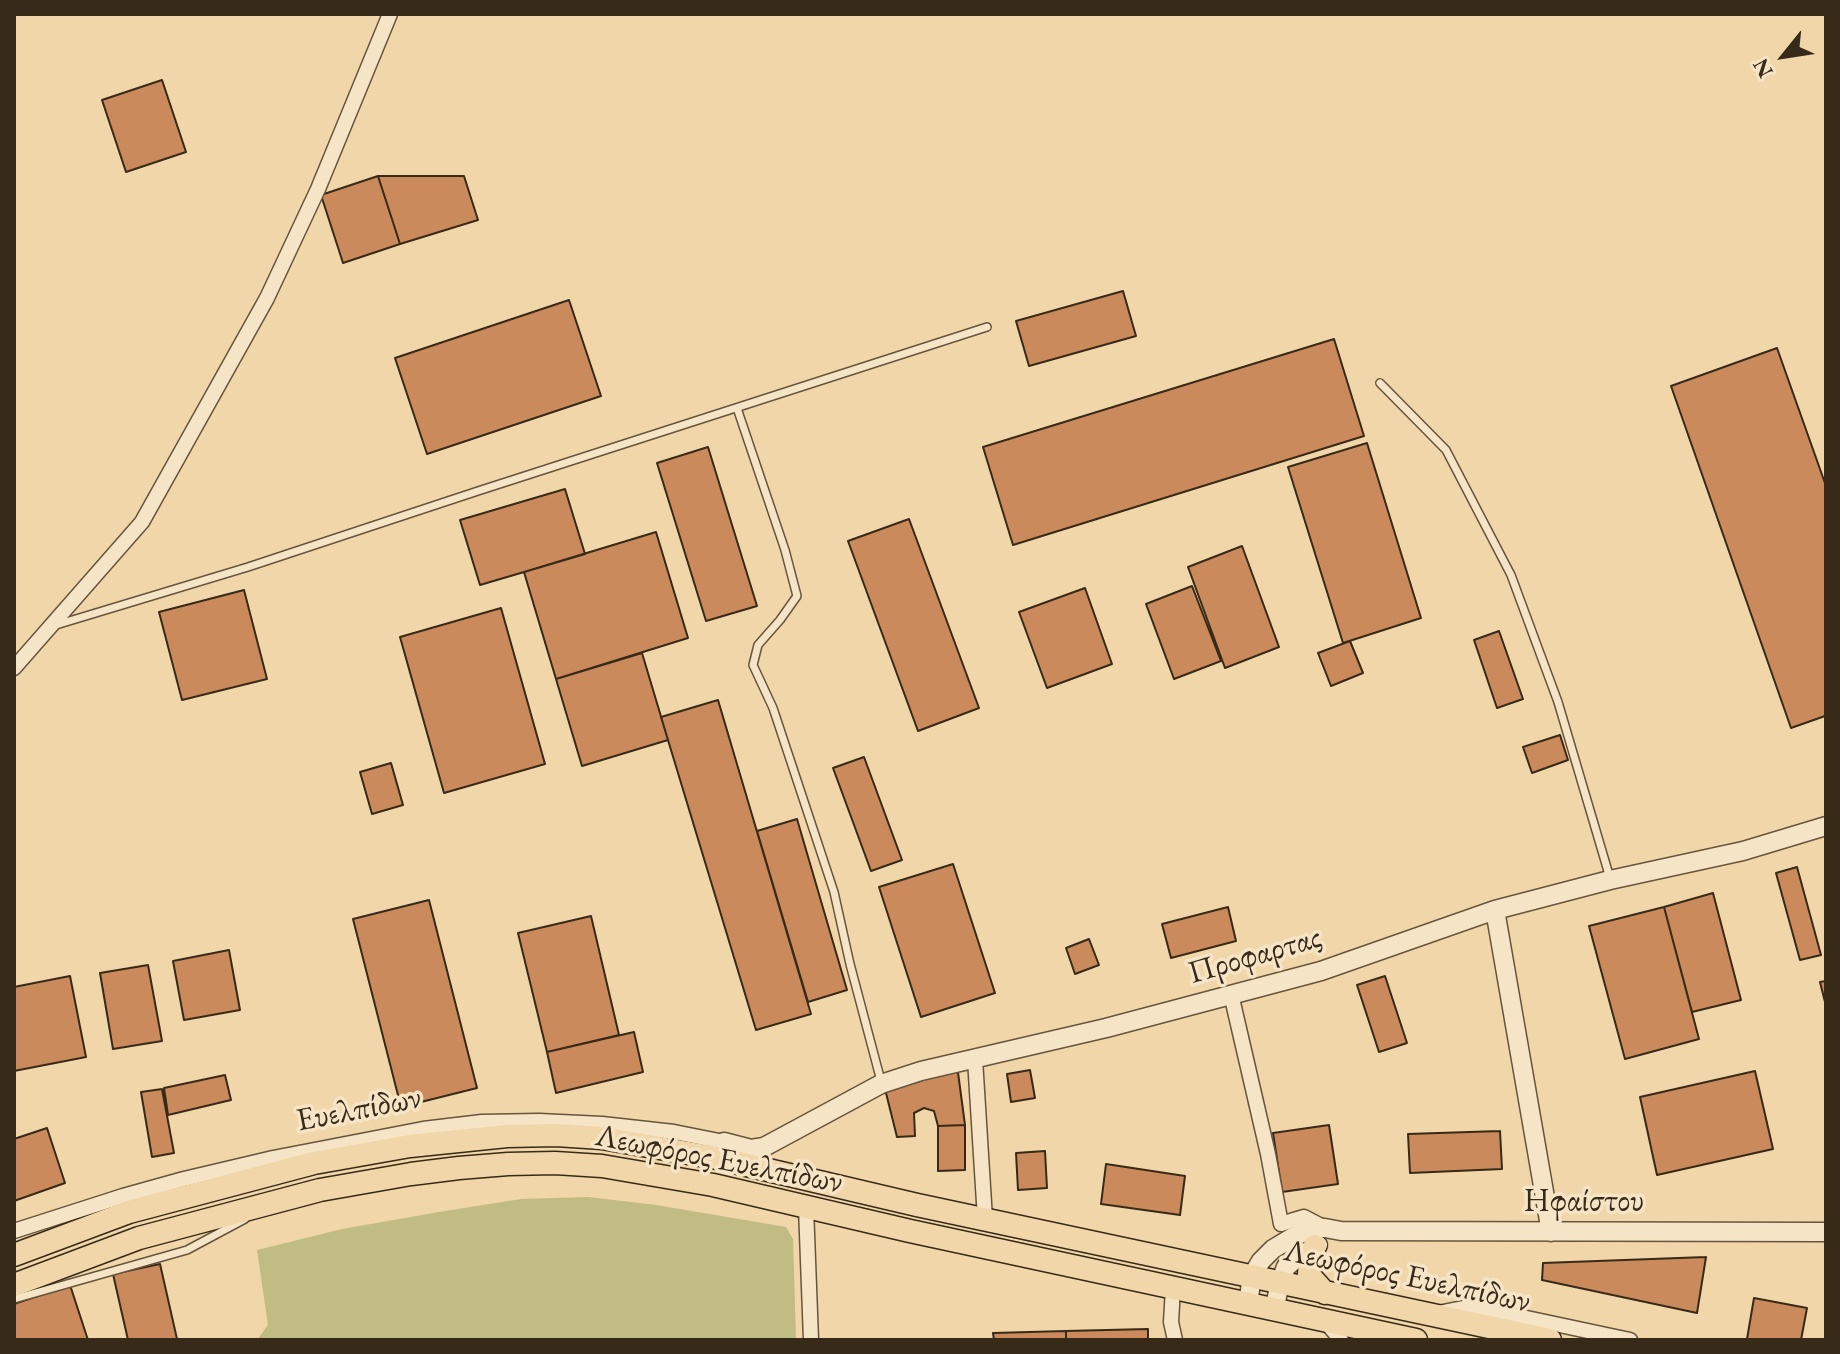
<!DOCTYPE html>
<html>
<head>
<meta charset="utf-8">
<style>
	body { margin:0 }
	#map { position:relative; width:1840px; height:1354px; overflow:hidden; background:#f0d6a8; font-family:"EB Garamond",serif }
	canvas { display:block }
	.frame { position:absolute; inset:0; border:16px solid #382a19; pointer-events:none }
	.north { position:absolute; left:1744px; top:16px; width:80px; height:80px; -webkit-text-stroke:6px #f5e4c6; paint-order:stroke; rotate:240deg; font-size:22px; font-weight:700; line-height:32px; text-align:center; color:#382a19 }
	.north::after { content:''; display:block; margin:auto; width:28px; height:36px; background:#382a19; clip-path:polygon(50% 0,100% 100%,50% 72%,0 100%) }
</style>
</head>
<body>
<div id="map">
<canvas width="1840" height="1354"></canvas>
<div class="frame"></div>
<div class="north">N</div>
</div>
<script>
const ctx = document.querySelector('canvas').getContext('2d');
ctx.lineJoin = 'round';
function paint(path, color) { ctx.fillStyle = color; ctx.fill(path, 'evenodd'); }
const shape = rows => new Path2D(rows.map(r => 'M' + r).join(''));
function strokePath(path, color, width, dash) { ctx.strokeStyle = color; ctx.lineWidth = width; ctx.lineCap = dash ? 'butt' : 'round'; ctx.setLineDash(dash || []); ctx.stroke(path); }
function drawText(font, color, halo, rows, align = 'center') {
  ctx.font = font + ' "EB Garamond",serif'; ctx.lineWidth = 7; ctx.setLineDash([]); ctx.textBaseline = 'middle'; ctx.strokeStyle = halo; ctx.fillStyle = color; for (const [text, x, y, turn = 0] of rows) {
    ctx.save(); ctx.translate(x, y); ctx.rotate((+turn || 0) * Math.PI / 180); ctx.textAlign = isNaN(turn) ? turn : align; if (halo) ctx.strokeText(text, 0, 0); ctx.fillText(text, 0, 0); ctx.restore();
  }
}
const green = shape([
	[588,1197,656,1205,786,1227,793,1239,796,1340,257,1340,268,1325,257,1250,342,1229,445,1211,521,1199]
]);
const building = shape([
	[162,80,186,152,126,172,102,100,162,80],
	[378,176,400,244,343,263,321,195,378,176],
	[378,176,464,176,478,220,400,244,378,176],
	[1123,291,1136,336,1029,366,1016,321,1123,291],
	[569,300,601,396,427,454,395,358,569,300],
	[1334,339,1364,436,1013,545,983,447,1334,339],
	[1777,348,1826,486,1826,720,1825,716,1791,728,1671,386,1777,348],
	[1367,443,1421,618,1343,643,1288,467,1367,443],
	[708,447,757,606,706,621,657,463,708,447],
	[565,489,585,554,480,585,460,520,565,489],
	[909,519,979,708,918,731,848,541,909,519],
	[656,532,688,638,556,679,524,572,656,532],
	[1242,546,1279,647,1225,668,1188,567,1242,546],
	[1192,586,1221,661,1174,679,1146,604,1192,586],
	[1085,588,1112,664,1047,688,1019,612,1085,588],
	[244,590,267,679,182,700,159,612,244,590],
	[501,608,545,764,444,793,400,637,501,608],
	[1499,631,1523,699,1497,708,1474,640,1499,631],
	[1350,641,1363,673,1331,686,1318,653,1350,641],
	[642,653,668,740,582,766,556,679,642,653],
	[718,700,811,1014,756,1030,661,717,718,700],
	[1560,735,1568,760,1532,773,1523,747,1560,735],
	[864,757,902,860,871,871,833,768,864,757],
	[391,763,403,805,372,814,360,772,391,763],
	[797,819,847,990,808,1002,757,831,797,819],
	[953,864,995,993,921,1017,879,887,953,864],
	[1797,867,1821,955,1800,960,1776,873,1797,867],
	[1713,893,1741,1000,1692,1012,1664,907,1713,893],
	[429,900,477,1088,401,1107,353,919,429,900],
	[1228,907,1236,941,1171,958,1162,924,1228,907],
	[1664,907,1699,1039,1625,1059,1589,926,1664,907],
	[591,916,619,1035,547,1052,518,933,591,916],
	[1089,939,1099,965,1075,974,1066,948,1089,939],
	[229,950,240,1010,184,1020,173,961,229,950],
	[148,965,162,1041,113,1049,100,973,148,965],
	[70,976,86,1057,14,1071,14,987,70,976],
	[1385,976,1407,1043,1379,1052,1357,985,1385,976],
	[1826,981,1826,1006,1820,982,1826,981],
	[634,1032,643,1072,556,1093,547,1052,634,1032],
	[957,1065,965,1125,938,1126,934,1111,924,1108,914,1113,915,1136,897,1137,885,1089,957,1065],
	[1030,1070,1035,1098,1011,1102,1007,1074,1030,1070],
	[1755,1071,1773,1149,1657,1175,1640,1097,1755,1071],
	[225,1075,231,1100,168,1115,164,1088,225,1075],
	[162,1089,174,1153,152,1157,141,1092,162,1089],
	[965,1125,965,1170,938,1171,938,1126,965,1125],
	[1329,1125,1338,1184,1282,1192,1273,1133,1329,1125],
	[47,1128,65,1183,14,1201,14,1139,47,1128],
	[1500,1131,1502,1169,1410,1173,1408,1134,1500,1131],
	[1045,1151,1047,1188,1018,1190,1016,1153,1045,1151],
	[1106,1164,1185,1176,1180,1215,1101,1204,1106,1164],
	[1706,1257,1697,1313,1542,1280,1543,1263,1706,1257],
	[160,1264,177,1339,128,1340,113,1274,160,1264],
	[70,1285,88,1340,14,1340,14,1304,70,1285],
	[1754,1298,1807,1308,1801,1340,1747,1339,1754,1298],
	[1148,1329,1148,1340,1066,1340,1066,1331,1148,1329],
	[1066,1331,1066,1340,994,1340,993,1333,1066,1331]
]);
const service = shape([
	[1380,383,1446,450,1511,575,1558,702,1610,878],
	[737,408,785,550,797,596,780,620,758,645,753,665,773,708,834,892,850,964,881,1081],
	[56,625,248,567,478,491,987,327],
	[14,1299,187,1250,245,1219]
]);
const minor = shape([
	[14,668,142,522,267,298,318,189,390,14],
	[1231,994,1268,1154,1281,1224,1304,1217,1325,1228],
	[975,1059,985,1219],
	[806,1207,811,1340],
	[14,1231,123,1196,184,1179,273,1158,423,1129,482,1122,539,1121,602,1124,674,1132,724,1142],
	[1173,1288,1171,1322,1175,1340],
	[1438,1313,1463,1308,1489,1310,1630,1340],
	[1325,1321,1341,1340]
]);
const tertiary = shape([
	[1495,910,1551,1232],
	[717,1158,724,1142,751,1149,764,1147,881,1084,921,1071,1106,1028,1321,971,1495,910,1610,880,1743,851,1826,826],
	[1248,1304,1252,1276,1261,1261,1273,1249,1293,1237,1315,1228,1325,1228,1341,1231,1826,1232],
	[1274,1310,1280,1283,1286,1267,1297,1258,1318,1245]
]);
const primary = shape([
	[1315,1246,1310,1259,1309,1275,1325,1293],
	[14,1255,129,1212,314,1163,410,1146,507,1136,556,1135,602,1138,717,1158,917,1205,1550,1340],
	[14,1285,139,1238,320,1190,411,1174,459,1168,508,1164,555,1163,602,1166,713,1185,910,1231,1416,1340]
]);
const streetNames = [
	["Προφαρτας",1255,956,-16],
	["Ευελπίδων",359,1110,-11],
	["Λεωφόρος Ευελπίδων",719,1160,11],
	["Ηφαίστου",1584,1202],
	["Λεωφόρος Ευελπίδων",1407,1277,12]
];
paint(green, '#c0bc83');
paint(building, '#ca8a5b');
strokePath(building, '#382a19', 2);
strokePath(service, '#66553d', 10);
strokePath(minor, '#66553d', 17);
strokePath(tertiary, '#66553d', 21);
strokePath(primary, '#382a19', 25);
strokePath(service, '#f5e4c6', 7);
strokePath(minor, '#f5e4c6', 14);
strokePath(tertiary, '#f5e4c6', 18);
strokePath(primary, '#f0d6a8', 22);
drawText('32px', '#382a19', '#f5e4c6', streetNames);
</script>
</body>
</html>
